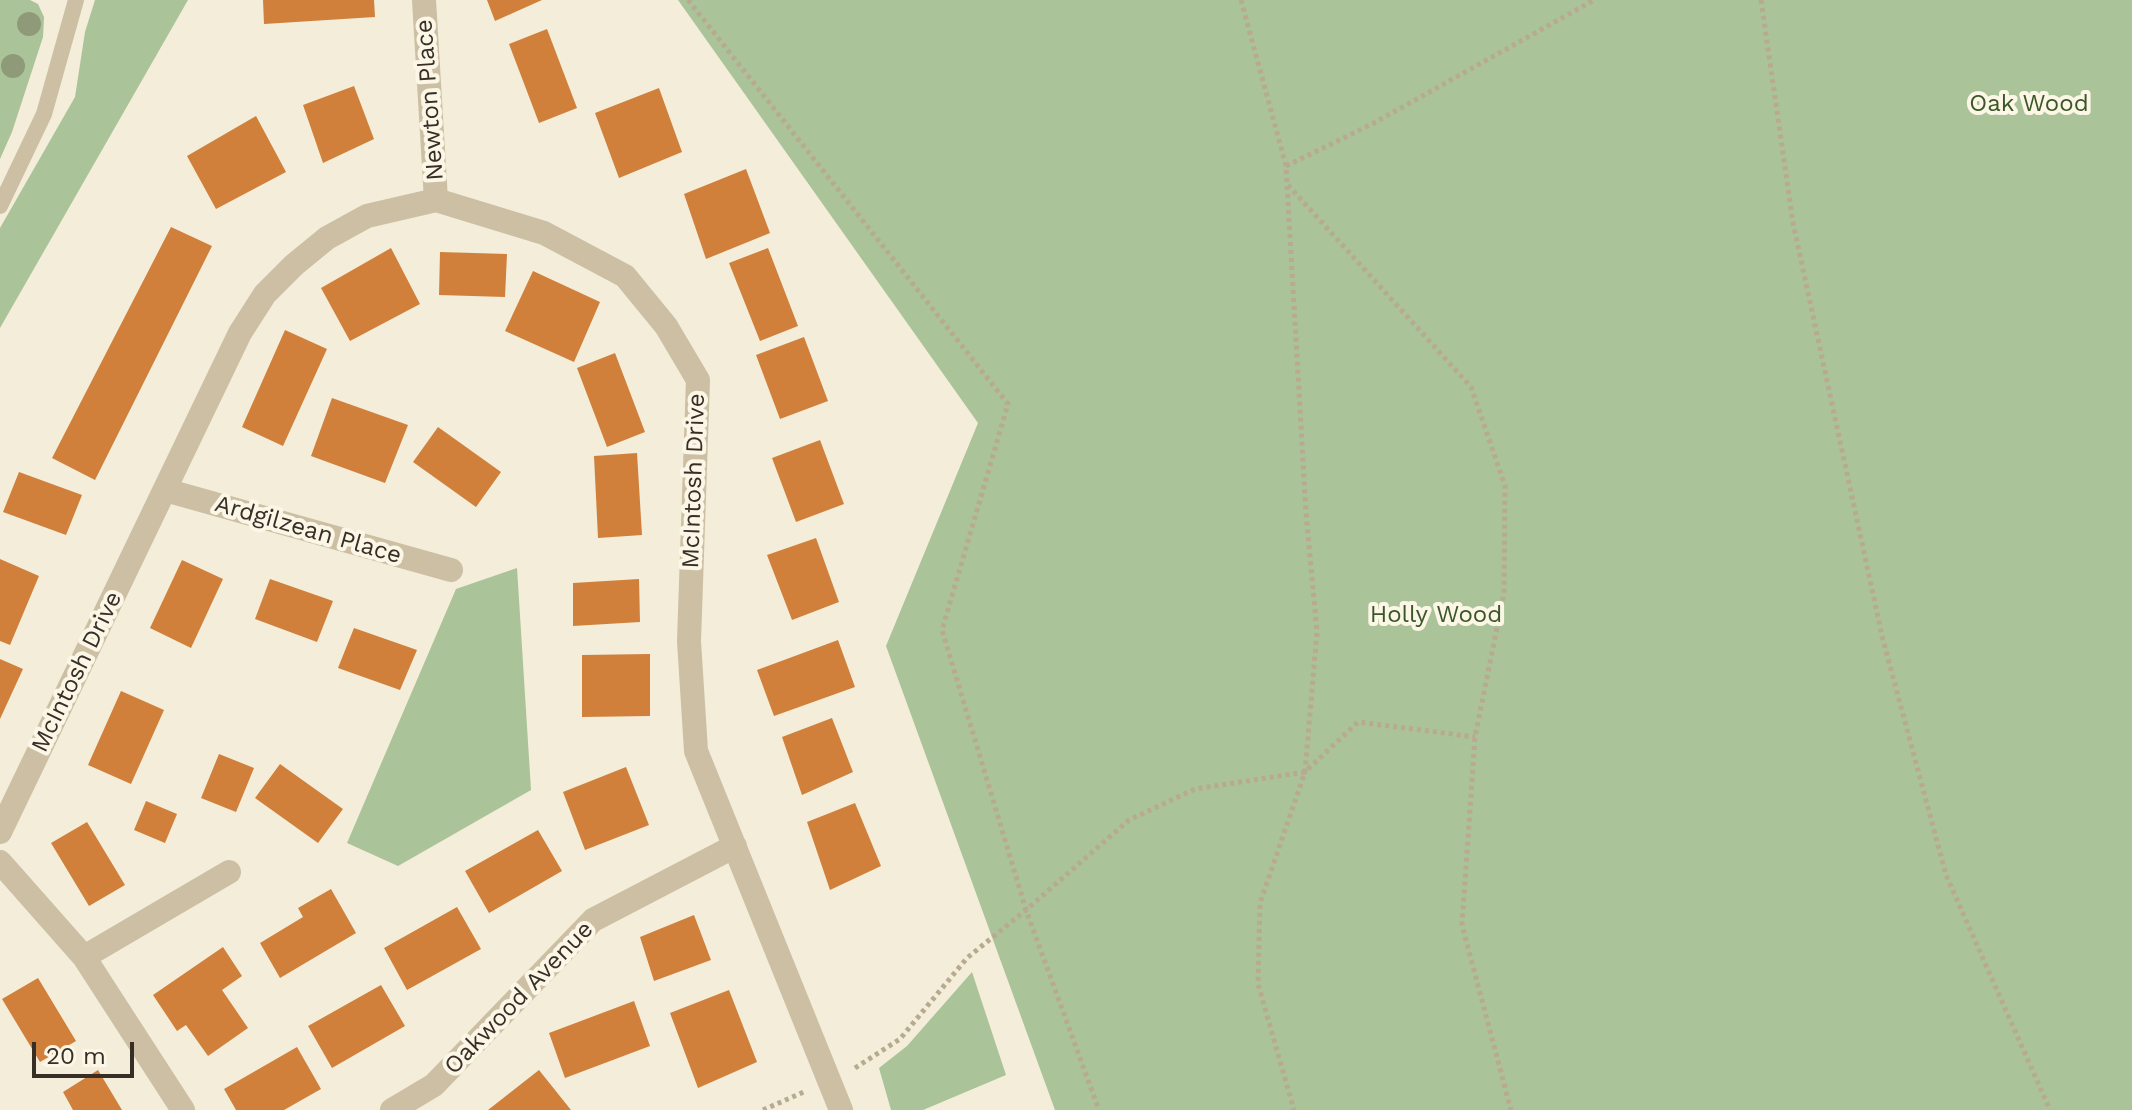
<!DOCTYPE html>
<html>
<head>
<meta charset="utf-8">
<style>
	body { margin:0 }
	#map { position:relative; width:2132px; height:1110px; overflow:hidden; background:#f3edd9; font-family:"Work Sans",sans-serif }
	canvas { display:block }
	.scale { position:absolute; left:32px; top:1042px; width:102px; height:36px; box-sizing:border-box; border:4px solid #372f26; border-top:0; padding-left:10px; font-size:24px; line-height:28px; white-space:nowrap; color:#372f26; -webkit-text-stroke:6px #fbf6e6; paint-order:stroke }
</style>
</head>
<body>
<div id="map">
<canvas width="2132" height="1110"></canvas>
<div class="scale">20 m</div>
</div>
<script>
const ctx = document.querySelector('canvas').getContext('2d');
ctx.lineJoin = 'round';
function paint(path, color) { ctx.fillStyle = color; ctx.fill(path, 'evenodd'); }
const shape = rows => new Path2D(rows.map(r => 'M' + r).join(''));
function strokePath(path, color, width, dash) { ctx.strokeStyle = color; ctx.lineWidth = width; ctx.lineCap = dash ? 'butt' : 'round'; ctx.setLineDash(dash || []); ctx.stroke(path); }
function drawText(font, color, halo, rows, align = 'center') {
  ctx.font = font + ' "Work Sans",sans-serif'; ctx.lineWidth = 8; ctx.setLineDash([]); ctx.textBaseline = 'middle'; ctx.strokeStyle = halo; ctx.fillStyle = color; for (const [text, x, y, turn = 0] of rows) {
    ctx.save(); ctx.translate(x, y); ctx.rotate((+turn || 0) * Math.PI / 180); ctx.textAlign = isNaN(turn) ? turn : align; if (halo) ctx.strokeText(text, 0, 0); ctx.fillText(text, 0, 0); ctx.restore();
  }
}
const green = shape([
	[0,0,30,0,38,4,44,17,43,37,12,132,0,159],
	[95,0,188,0,0,328,0,228,75,97,85,32],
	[678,0,2132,0,2132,1110,1055,1110,886,646,978,423],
	[517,568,531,790,398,866,347,843,456,589],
	[972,972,1006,1075,923,1110,891,1110,879,1068,907,1046]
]);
const building = shape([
	[263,0,374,0,375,17,264,24],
	[487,0,542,0,495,21],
	[547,29,577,108,539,123,509,44],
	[354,86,374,139,323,163,303,105],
	[659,88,682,152,619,178,595,113],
	[256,116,286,172,216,209,187,156],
	[746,169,770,233,706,259,684,194],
	[171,227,212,246,95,480,52,458],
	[391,248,420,304,350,341,321,288],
	[768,248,798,326,760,341,729,263],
	[440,252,507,254,505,297,439,295],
	[533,271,600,302,574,362,505,331],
	[285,330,327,349,283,446,242,427],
	[804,337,828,401,780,419,756,355],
	[615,353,645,432,607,447,577,368],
	[332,398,408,425,385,483,311,456],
	[438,427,501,472,476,507,413,462],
	[820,440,844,504,796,522,772,458],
	[637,453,642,535,598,538,594,456],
	[19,472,82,495,66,535,3,512],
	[816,538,839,602,792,620,767,555],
	[0,559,39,576,10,645,0,641],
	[182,560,223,579,191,648,150,628],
	[270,579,333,601,317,642,255,619],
	[639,579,640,622,573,626,573,583],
	[354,628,417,650,400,690,338,668],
	[838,640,855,687,774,716,757,670],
	[650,654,650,716,582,717,582,655],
	[0,659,23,669,0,719],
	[121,691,164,710,131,784,88,765],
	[832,718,853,772,802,795,782,737],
	[219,754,254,768,236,812,201,798],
	[280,764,343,809,318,843,255,798],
	[626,767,649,825,585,850,563,792],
	[146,801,177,814,165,843,134,830],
	[855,803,881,866,830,890,807,822],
	[87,822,125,885,89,906,51,843],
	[538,830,562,871,489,913,465,871],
	[331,889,356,933,280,978,260,943,303,917,298,908],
	[457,907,481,949,407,990,384,948],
	[694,915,711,960,654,981,640,937],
	[223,947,242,976,222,990,248,1028,208,1056,186,1025,177,1031,153,995],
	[38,978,76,1041,40,1062,2,999],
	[381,985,405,1026,332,1068,308,1026],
	[729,990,757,1062,698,1088,670,1013],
	[634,1001,650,1046,565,1078,549,1033],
	[297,1047,321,1089,284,1110,236,1110,224,1089],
	[98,1070,122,1110,73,1110,63,1092],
	[539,1070,571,1110,488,1110]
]);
const path = shape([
	[688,0,1008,404,942,630,1026,910,1099,1110],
	[1241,0,1286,166,1306,513,1317,632,1305,772,1260,903,1258,984,1294,1110],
	[1761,0,1793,223,1882,636,1946,875,2050,1110],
	[1286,166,1374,123,1594,0],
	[1288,185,1471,387,1505,486,1504,593,1475,737,1462,925,1511,1110],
	[855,1068,900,1039,967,958,1026,910,1129,820,1195,789,1305,772,1358,722,1475,737],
	[763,1110,806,1091]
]);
const lane = shape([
	[0,206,44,114,76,0]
]);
const street = shape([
	[424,0,436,200],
	[165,490,451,570],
	[0,832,240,333,265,294,294,265,327,238,367,216,436,200,544,233,625,276,666,326,698,380,689,641,696,751,841,1110],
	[0,862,84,957,183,1110],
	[84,957,229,872],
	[392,1110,434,1085,593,920,735,846]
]);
const trees = [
	[29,24],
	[13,66]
];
const streetNames = [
	["Newton Place",430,100,-94],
	["McIntosh Drive",694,481,-88],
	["Ardgilzean Place",308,530,16],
	["McIntosh Drive",77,672,-64],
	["Oakwood Avenue",519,998,-46]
];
const parkNames = [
	["Oak Wood",2029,104],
	["Holly Wood",1436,615]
];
paint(green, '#abc398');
paint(building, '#d0803b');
strokePath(path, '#b8aa8e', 5, [4, 4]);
strokePath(lane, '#ccbfa4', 16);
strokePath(street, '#ccbfa4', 24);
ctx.fillStyle = '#8e9a78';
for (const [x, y] of trees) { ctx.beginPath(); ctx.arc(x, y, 12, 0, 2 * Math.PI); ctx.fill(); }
drawText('24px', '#372f26', '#fbf6e6', streetNames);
drawText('24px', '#3b5728', '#fbf6e6', parkNames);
</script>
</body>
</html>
